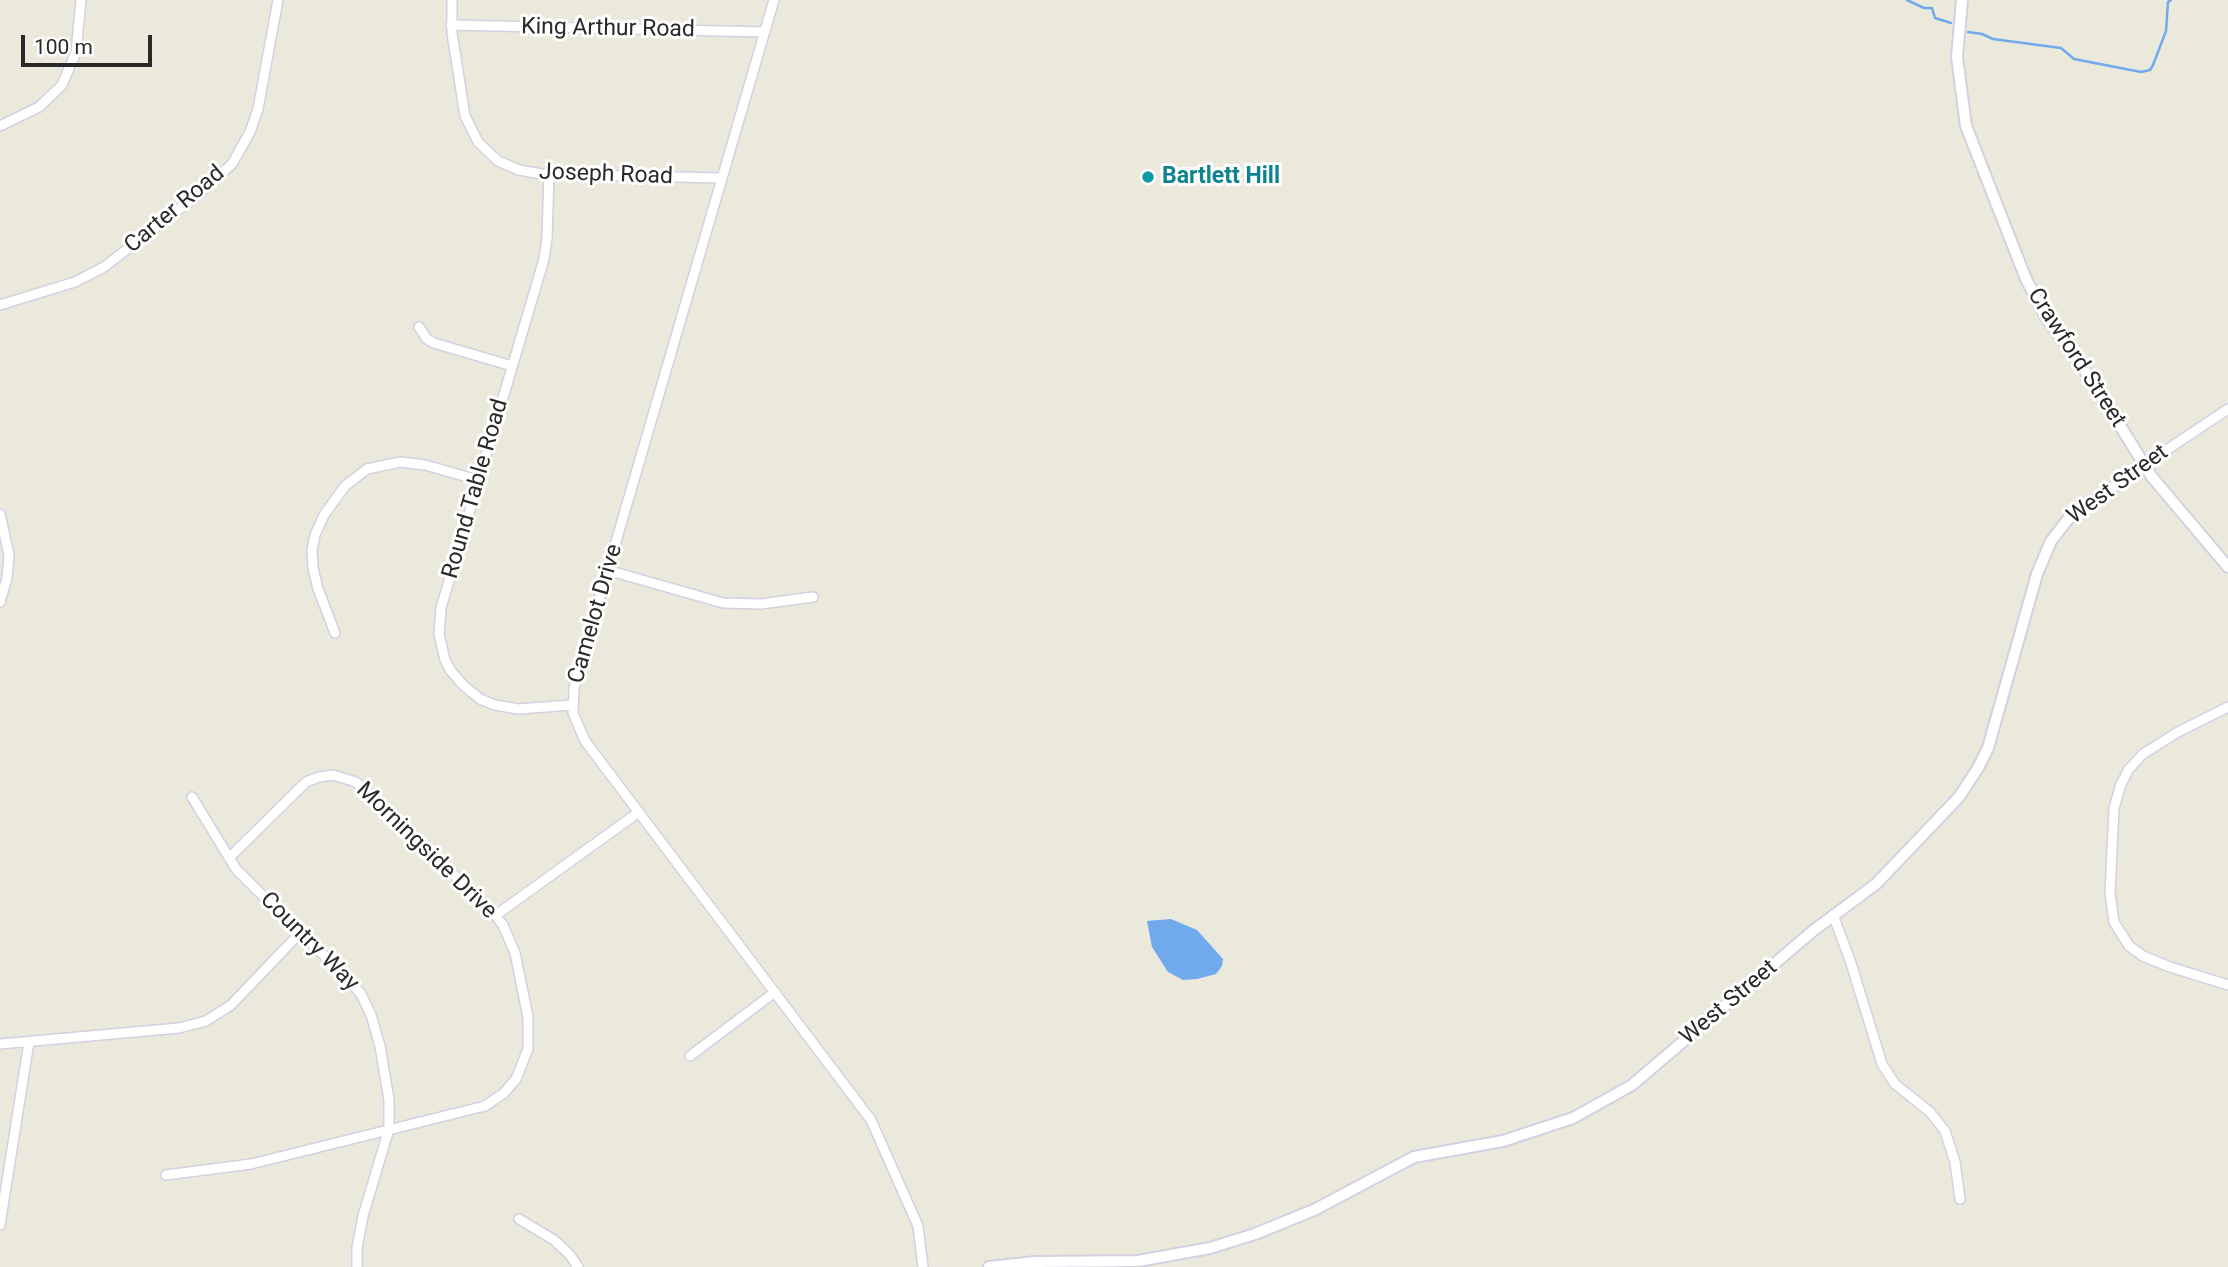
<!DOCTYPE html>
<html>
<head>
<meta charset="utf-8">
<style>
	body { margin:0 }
	#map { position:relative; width:2228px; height:1267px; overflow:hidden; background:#ebe9db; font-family:Roboto,sans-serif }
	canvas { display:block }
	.scale { position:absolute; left:21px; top:35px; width:131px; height:32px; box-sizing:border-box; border:4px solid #292929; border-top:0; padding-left:9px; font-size:21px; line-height:24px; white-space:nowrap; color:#292929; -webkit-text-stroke:5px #fff; paint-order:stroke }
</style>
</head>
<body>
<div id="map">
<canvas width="2228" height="1267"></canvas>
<div class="scale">100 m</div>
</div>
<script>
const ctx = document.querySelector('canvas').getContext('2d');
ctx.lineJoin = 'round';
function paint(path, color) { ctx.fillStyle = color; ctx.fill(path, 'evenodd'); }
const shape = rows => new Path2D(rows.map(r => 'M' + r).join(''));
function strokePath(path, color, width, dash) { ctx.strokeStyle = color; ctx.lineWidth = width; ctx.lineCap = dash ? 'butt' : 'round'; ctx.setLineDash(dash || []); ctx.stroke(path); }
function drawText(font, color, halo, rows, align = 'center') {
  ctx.font = font + ' Roboto,sans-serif'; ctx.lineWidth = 6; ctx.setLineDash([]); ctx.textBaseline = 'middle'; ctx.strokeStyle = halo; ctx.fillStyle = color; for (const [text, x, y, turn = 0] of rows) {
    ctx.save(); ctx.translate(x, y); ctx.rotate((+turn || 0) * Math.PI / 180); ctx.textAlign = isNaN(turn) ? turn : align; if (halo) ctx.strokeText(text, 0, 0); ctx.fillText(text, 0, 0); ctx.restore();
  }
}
const water = shape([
	[1171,919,1197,930,1223,959,1222,966,1216,974,1197,979,1183,980,1168,972,1152,947,1147,921]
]);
const stream = shape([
	[1907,0,1924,8,1932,8,1935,18,1951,23],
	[1968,32,1982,34,1993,39,2061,48,2074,59,2141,72,2150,70,2153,65,2166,31,2168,2,2171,0]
]);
const minor = shape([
	[452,0,452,33,465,116,478,142,498,161,519,170,541,174,722,178],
	[774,0,578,672,574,688,573,713,585,741,871,1120,918,1226,923,1267],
	[451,25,765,32],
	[0,126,39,107,62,85,76,52,81,0],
	[549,174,547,238,544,259,441,608,439,634,445,660,451,671,463,685,480,699,495,705,518,709,572,705],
	[0,305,75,282,104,267,199,194,232,164,250,132,258,109,278,0],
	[419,327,427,339,434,343,512,366],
	[2144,465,2228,409],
	[0,514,9,555,7,578,0,602],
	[607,570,723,603,761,604,813,597],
	[335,633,318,589,313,568,312,550,315,535,324,515,345,486,367,469,400,462,425,465,478,480],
	[2228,707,2178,732,2143,754,2129,769,2121,784,2114,808,2110,893,2114,922,2129,946,2143,956,2170,967,2228,985],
	[192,797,236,869,300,933,346,976,361,994,371,1015,380,1046,389,1100,389,1129,363,1216,357,1248,357,1267],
	[496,915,639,812],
	[1833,915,1850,960,1882,1064,1895,1084,1930,1112,1945,1131,1955,1162,1960,1199],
	[0,1044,179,1028,206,1021,231,1005,300,933],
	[690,1056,775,992],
	[166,1175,251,1164,485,1106,504,1093,516,1079,528,1049,528,1017,515,953,503,925,491,910,356,782,333,775,319,777,306,782,229,858],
	[519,1219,554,1240,570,1255,578,1267],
	[0,1225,29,1042]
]);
const tertiary = shape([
	[1962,0,1957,57,1966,126,2026,279,2045,316,2091,379,2152,477,2228,567],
	[989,1267,1035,1262,1138,1261,1210,1248,1255,1234,1314,1210,1414,1157,1503,1141,1573,1118,1632,1085,1814,930,1876,884,1959,797,1978,768,1988,748,2037,574,2051,541,2069,518,2144,465]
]);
const markers = [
	[1148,177,7,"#0f9aa8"]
];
const streetNames = [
	["King Arthur Road",608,29,1],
	["Joseph Road",606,175,2],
	["Carter Road",175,210,-40],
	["Crawford Street",2076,358,57],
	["West Street",2118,485,-36],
	["Round Table Road",476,489,-74],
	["Camelot Drive",596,614,-74],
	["Morningside Drive",426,851,44],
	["Country Way",309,942,45],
	["West Street",1729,1003,-40]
];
const cultureNames = [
	["Bartlett Hill",1162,177]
];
paint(water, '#70a9ec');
strokePath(stream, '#70a9ec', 2.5);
strokePath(minor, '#d2d1e2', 12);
strokePath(tertiary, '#d2d1e2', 14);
strokePath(minor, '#fff', 9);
strokePath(tertiary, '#fff', 10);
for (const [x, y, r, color] of markers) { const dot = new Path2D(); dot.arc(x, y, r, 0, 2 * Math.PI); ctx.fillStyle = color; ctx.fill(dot); strokePath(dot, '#fff', 2.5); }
drawText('23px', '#292929', '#fff', streetNames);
drawText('bold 23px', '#0d838f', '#fff', cultureNames, 'left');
</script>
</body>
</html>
